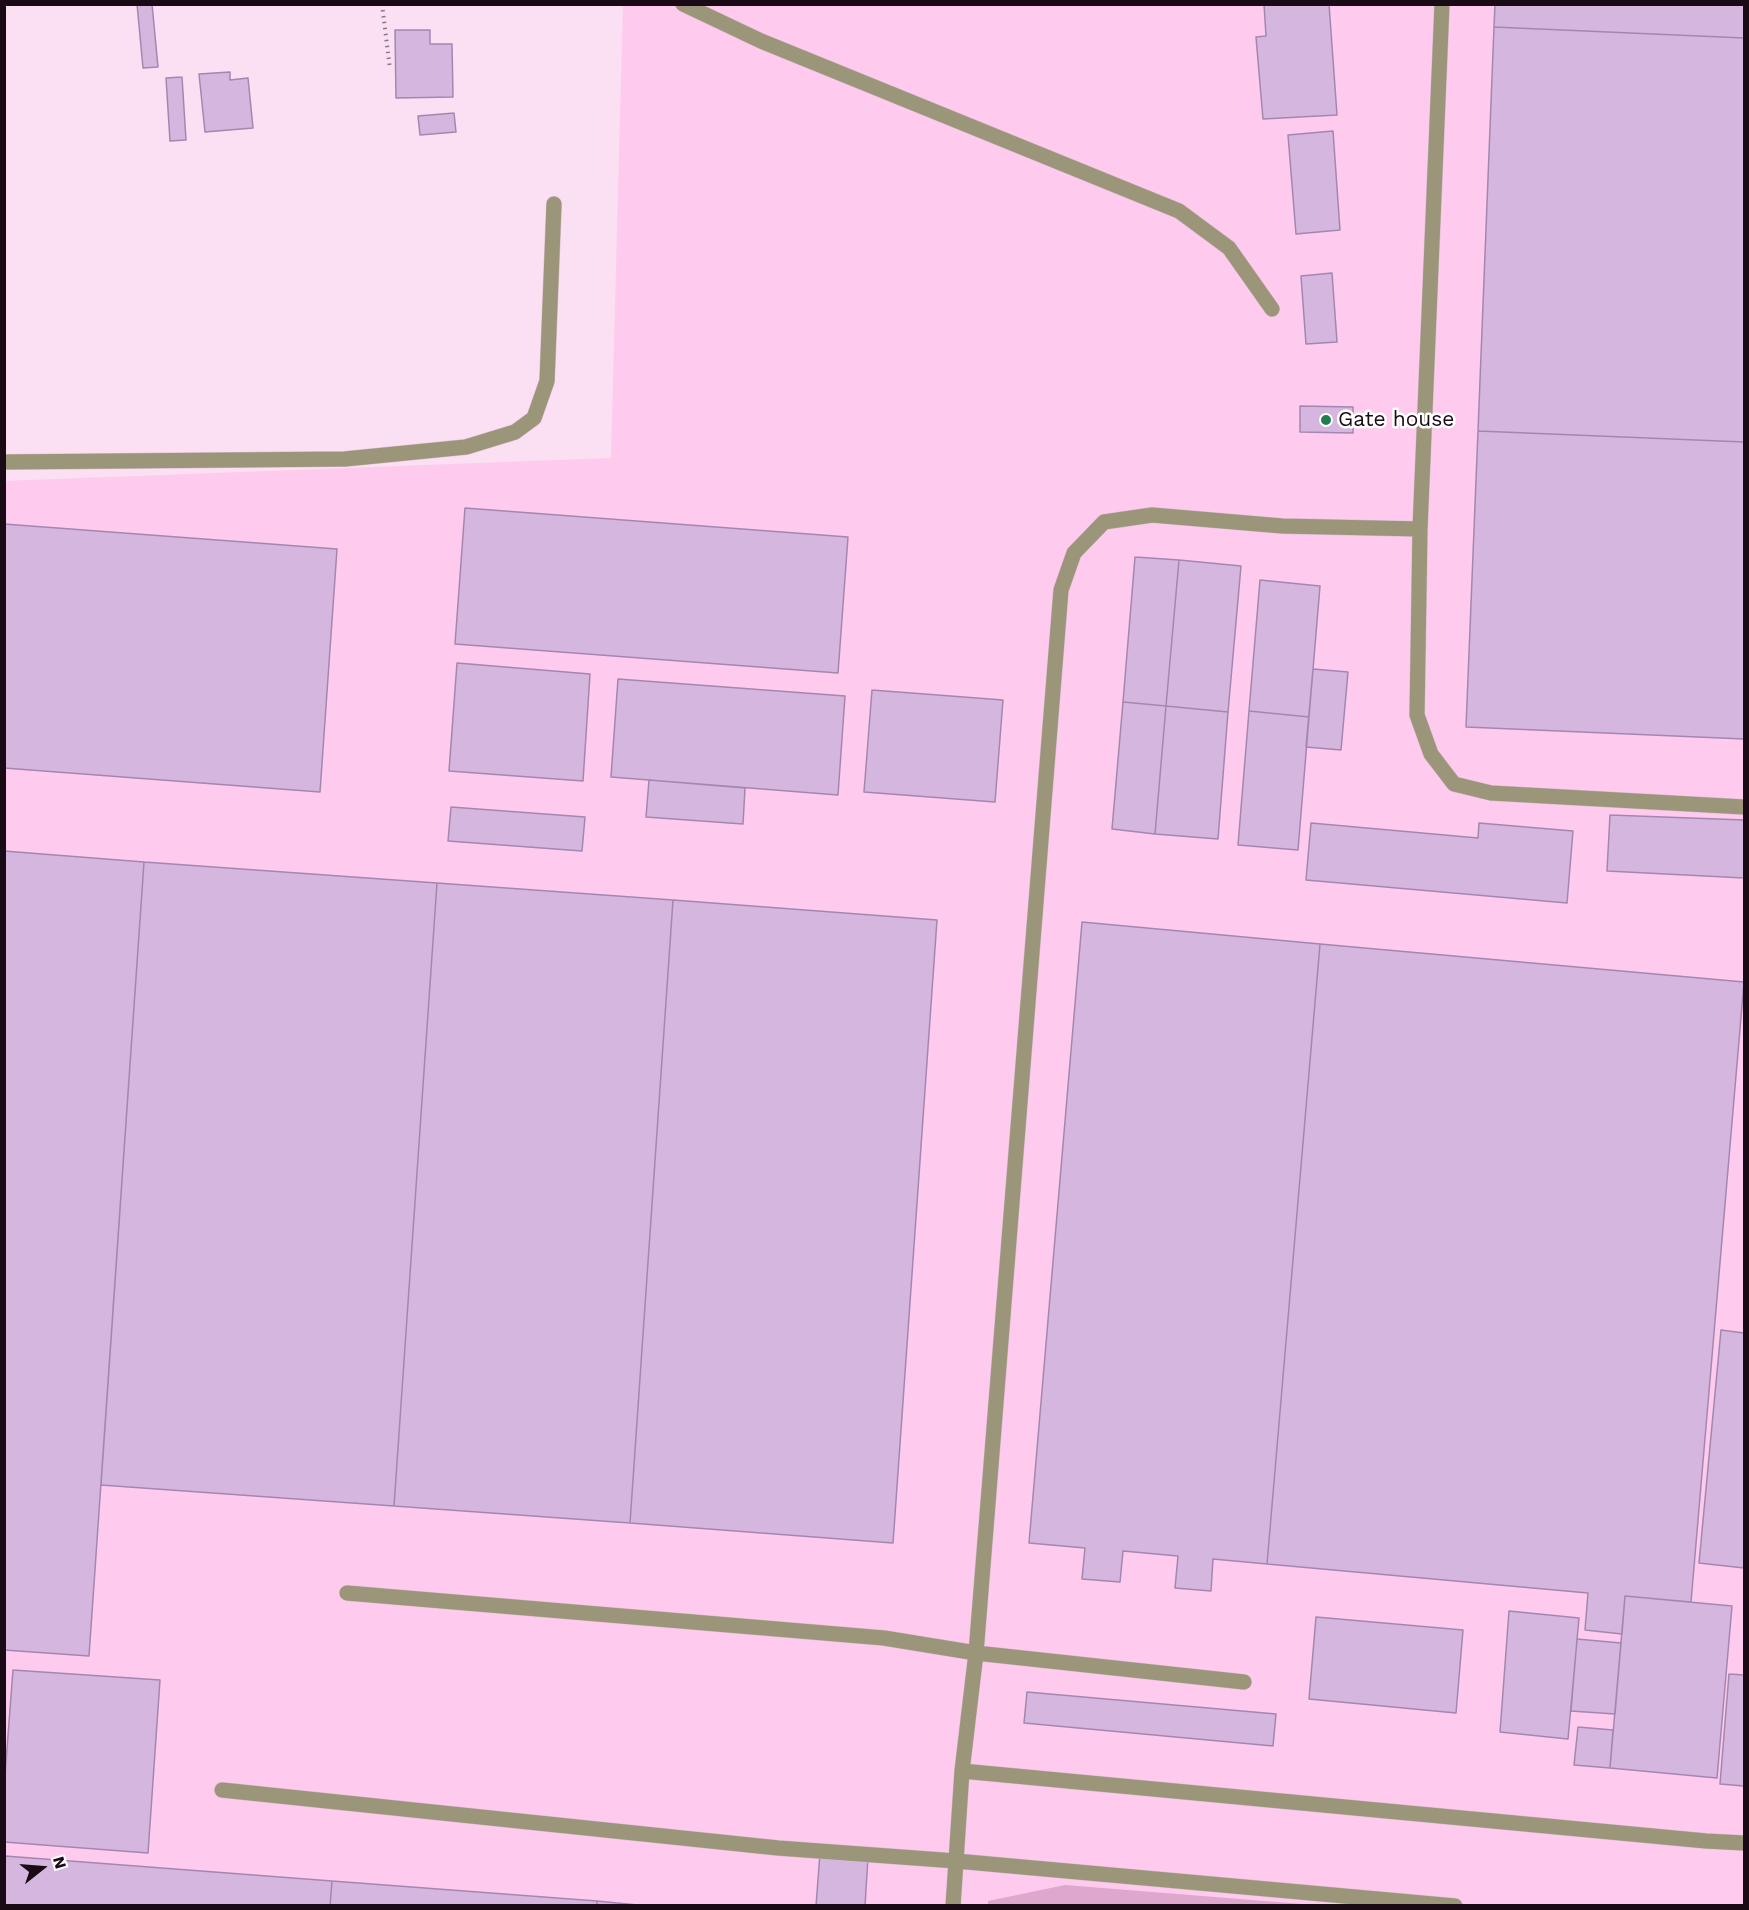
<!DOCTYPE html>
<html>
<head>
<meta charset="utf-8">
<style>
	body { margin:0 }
	#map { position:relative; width:1749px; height:1910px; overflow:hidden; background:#fbdff2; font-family:"Work Sans",sans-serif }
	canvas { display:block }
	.frame { position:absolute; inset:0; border:6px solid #190a15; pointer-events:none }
	.north { position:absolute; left:12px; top:1838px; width:60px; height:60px; -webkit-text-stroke:4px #fff; paint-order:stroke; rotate:73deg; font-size:16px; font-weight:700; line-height:24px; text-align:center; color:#190a15 }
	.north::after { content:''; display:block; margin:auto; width:21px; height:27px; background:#190a15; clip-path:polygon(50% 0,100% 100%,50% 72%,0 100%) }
</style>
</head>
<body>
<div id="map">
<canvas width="1749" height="1910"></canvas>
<div class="frame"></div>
<div class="north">N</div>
</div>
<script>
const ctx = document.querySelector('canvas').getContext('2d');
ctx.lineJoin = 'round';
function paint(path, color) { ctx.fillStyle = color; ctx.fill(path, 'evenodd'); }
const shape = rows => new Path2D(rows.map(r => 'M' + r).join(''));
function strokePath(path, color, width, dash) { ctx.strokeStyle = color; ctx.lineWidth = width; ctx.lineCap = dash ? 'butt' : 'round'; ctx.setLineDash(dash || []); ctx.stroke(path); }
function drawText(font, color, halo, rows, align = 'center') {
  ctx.font = font + ' "Work Sans",sans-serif'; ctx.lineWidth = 5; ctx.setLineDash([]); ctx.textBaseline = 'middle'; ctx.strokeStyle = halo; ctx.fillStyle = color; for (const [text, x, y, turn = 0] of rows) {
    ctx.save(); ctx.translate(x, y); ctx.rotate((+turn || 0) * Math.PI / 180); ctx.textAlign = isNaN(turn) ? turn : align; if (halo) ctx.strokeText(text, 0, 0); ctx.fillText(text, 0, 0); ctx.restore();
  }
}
const built = shape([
	[623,5,1744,5,1744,1905,5,1905,4,481,611,458]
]);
const green = shape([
	[1065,1885,1314,1905,988,1905,988,1901]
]);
const building = shape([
	[137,4,152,4,158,67,143,68,137,4],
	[1264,4,1329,4,1337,115,1263,119,1256,37,1266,36,1264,4],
	[1495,4,1744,4,1744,38,1494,27,1495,4],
	[1494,27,1744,38,1744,442,1478,431,1494,27],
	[395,30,430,30,430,44,452,44,453,97,396,98,395,30],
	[230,72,230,80,248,78,253,128,205,132,199,74,230,72],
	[182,77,186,140,170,141,166,78,182,77],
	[454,113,456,132,420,135,418,116,454,113],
	[1333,131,1340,230,1296,234,1288,135,1333,131],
	[1332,273,1337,342,1306,344,1301,276,1332,273],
	[1300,406,1353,407,1353,433,1300,432,1300,406],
	[1478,431,1744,442,1744,739,1466,727,1478,431],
	[465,508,848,537,838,673,455,644,465,508],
	[4,524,337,549,320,792,4,768,4,524],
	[1135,557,1179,560,1166,706,1123,702,1135,557],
	[1179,560,1241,566,1228,712,1166,706,1179,560],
	[1260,580,1320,586,1309,717,1249,711,1260,580],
	[457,663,590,674,583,781,449,771,457,663],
	[1313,669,1348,672,1341,750,1306,747,1313,669],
	[618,679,845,696,838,795,611,777,618,679],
	[872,690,1003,700,995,802,864,792,872,690],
	[1123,702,1166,706,1155,834,1112,829,1123,702],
	[1166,706,1228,712,1218,839,1155,834,1166,706],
	[1249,711,1309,717,1298,850,1238,845,1249,711],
	[649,780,745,788,743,824,646,817,649,780],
	[451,807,585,817,582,851,448,841,451,807],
	[1610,815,1744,820,1744,878,1607,871,1610,815],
	[1311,823,1478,838,1479,823,1573,831,1567,903,1306,880,1311,823],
	[4,851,144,862,89,1656,4,1650,4,851],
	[144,862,437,883,394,1506,101,1485,144,862],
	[437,883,673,900,630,1523,394,1506,437,883],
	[673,900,937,920,893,1543,630,1523,673,900],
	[1082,922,1320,944,1267,1564,1213,1559,1211,1591,1175,1588,1178,1556,1123,1551,1120,1582,1082,1579,1085,1548,1029,1543,1082,922],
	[1320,944,1744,982,1691,1602,1625,1596,1622,1634,1585,1630,1588,1593,1267,1564,1320,944],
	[1721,1330,1744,1333,1744,1568,1699,1563,1721,1330],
	[1625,1596,1732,1606,1717,1778,1610,1768,1625,1596],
	[1509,1611,1579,1618,1568,1739,1500,1732,1509,1611],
	[1316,1617,1463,1630,1456,1713,1309,1699,1316,1617],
	[1577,1639,1621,1643,1615,1714,1571,1711,1577,1639],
	[13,1670,160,1680,148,1853,4,1842,4,1788,13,1670],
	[1729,1674,1744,1675,1744,1786,1720,1784,1729,1674],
	[1027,1692,1276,1714,1273,1746,1024,1723,1027,1692],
	[1578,1727,1613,1730,1610,1768,1574,1765,1578,1727],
	[820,1853,868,1857,865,1906,816,1906,820,1853],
	[5,1856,332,1881,330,1906,4,1906,5,1856],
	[332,1881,597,1901,597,1906,330,1906,332,1881],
	[597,1901,648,1906,597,1906,597,1901]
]);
const path = shape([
	[382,4,390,69]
]);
const minor = shape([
	[683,4,761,41,1179,211,1229,248,1272,309],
	[1442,4,1420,529,1417,715,1431,754,1454,784,1491,793,1744,807],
	[4,462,345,459,466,447,515,432,534,418,547,381,554,204],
	[347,1593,884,1638,976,1653,1244,1682],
	[962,1771,1706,1841,1744,1843],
	[222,1790,778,1848,956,1861,1455,1906],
	[953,1906,962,1771,976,1653,1061,590,1074,553,1104,522,1152,515,1282,526,1420,529]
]);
const markers = [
	[1326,420,6,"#247d51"]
];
const poiNames = [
	["Gate house",1338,420]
];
paint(built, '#fecaee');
paint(green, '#dea7ce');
paint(building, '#d5b6df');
strokePath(building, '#a487ae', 1.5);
strokePath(minor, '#d7bdcf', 16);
strokePath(path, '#8e7887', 4, [1.5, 4.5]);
strokePath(minor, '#9b9579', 15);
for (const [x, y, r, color] of markers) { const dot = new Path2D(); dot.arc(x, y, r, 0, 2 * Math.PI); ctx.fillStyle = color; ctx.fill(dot); strokePath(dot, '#fff', 2); }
drawText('21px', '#190a15', '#fff', poiNames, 'left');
</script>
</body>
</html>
